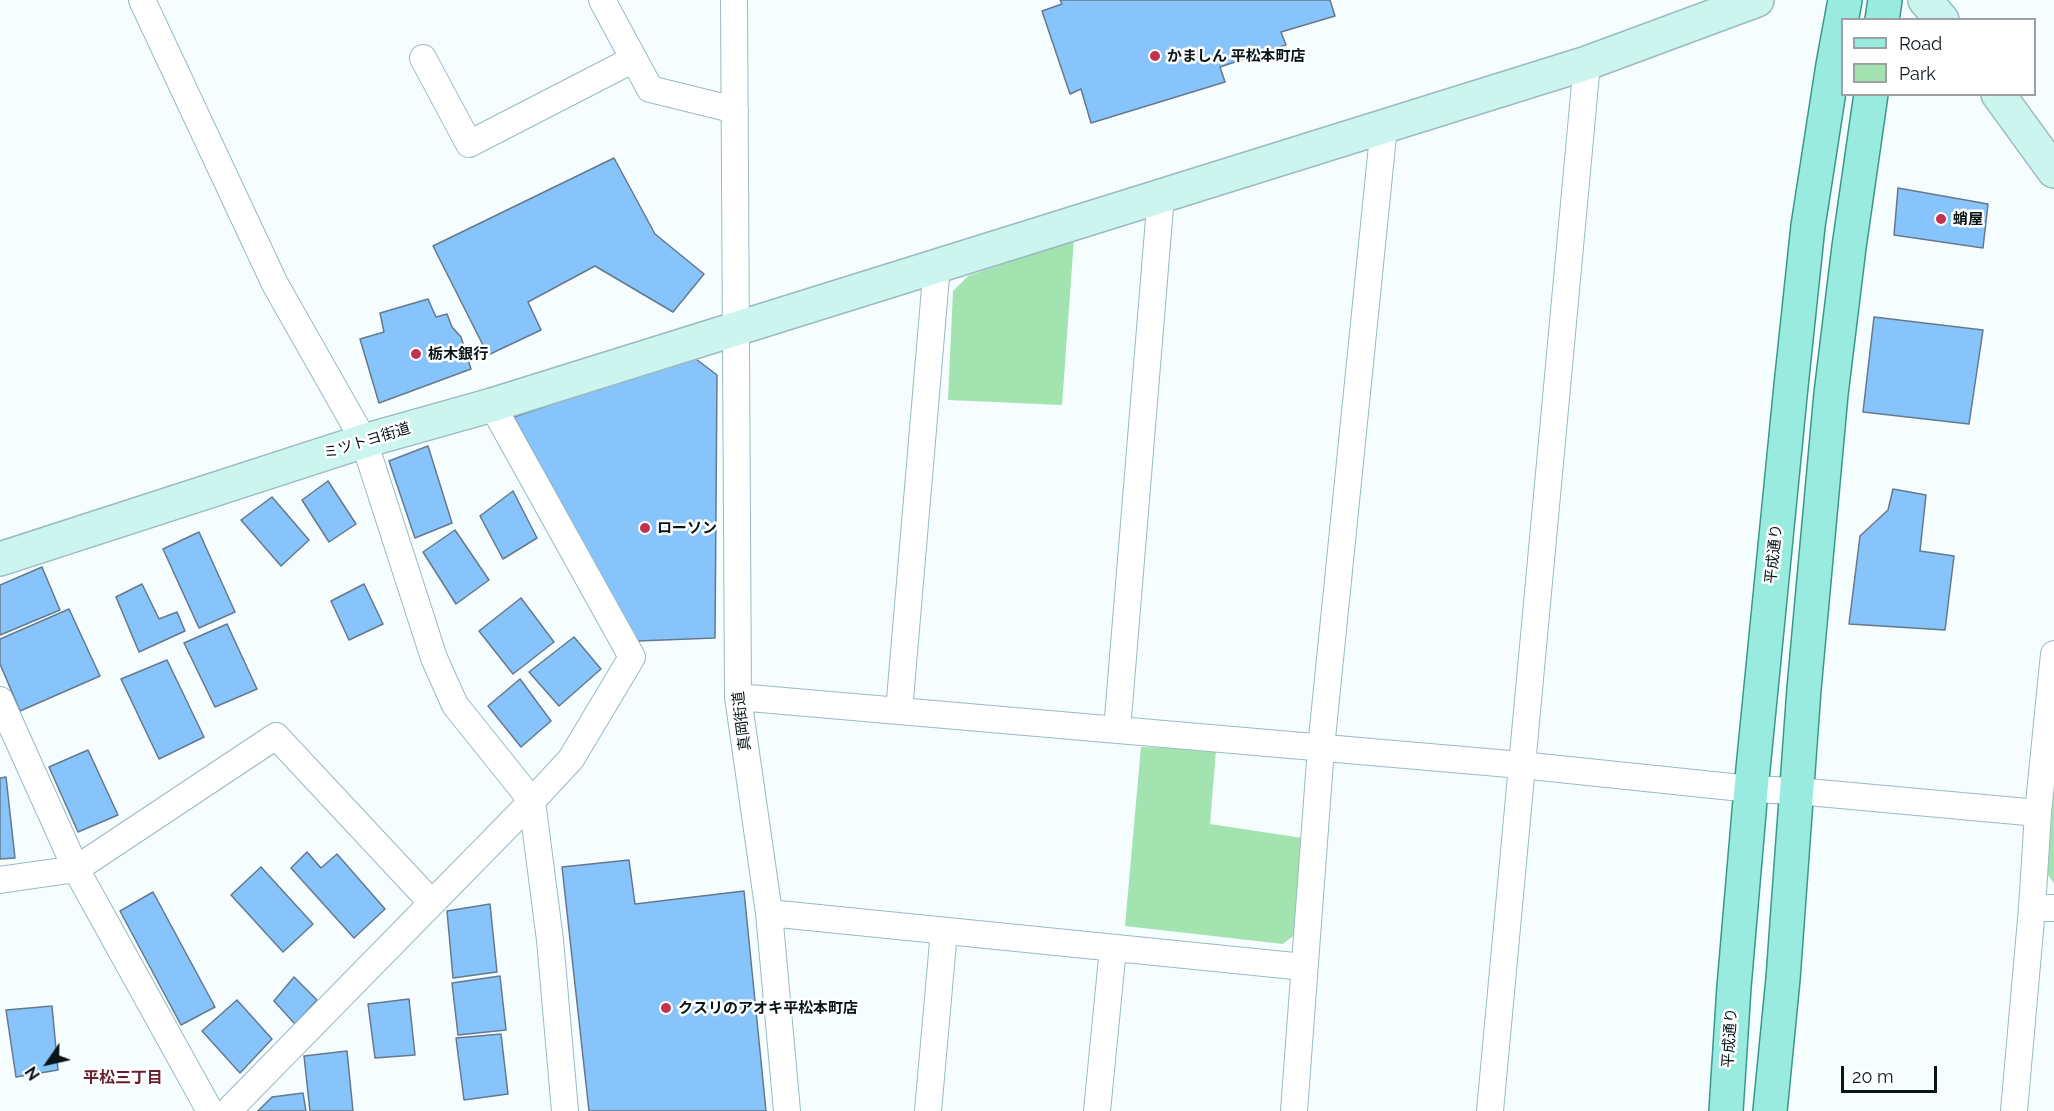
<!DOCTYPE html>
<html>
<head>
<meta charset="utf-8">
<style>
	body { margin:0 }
	#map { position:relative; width:2054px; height:1111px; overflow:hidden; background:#f6fdfe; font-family:Raleway,sans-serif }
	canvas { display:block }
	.legend { position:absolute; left:1841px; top:18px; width:195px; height:78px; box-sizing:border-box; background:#fff; border:2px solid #9ca1a3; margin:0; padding:8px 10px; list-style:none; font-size:18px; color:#081518 }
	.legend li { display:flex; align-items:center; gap:12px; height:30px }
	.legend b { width:30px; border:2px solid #9ca1a3 }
	.north { position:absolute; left:18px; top:1033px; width:60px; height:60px; -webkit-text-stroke:4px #fff; paint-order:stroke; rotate:236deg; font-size:16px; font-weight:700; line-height:24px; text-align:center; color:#081518 }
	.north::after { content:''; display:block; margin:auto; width:21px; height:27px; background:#081518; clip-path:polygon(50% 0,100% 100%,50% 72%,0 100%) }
	.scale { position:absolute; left:1841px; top:1066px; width:96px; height:27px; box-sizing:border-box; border:3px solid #081518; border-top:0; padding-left:8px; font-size:18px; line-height:21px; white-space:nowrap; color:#081518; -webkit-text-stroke:4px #fff; paint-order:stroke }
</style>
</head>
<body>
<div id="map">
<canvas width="2054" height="1111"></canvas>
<ul class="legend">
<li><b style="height:8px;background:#9aebdf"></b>Road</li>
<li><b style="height:16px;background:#a2e3af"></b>Park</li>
</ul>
<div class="north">N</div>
<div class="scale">20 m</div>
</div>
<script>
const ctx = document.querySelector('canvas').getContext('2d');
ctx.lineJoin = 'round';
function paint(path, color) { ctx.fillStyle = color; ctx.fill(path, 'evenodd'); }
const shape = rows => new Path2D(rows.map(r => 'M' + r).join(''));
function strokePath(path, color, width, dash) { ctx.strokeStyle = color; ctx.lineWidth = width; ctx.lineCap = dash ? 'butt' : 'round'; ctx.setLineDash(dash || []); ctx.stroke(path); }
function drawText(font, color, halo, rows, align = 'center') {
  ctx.font = font + ' Raleway,"Noto Sans JP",sans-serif'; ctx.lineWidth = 5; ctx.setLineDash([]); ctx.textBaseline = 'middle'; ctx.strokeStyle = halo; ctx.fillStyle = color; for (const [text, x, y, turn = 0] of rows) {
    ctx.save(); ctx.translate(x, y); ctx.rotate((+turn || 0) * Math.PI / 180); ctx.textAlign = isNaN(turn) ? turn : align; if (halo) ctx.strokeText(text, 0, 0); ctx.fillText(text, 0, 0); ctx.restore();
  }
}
const green = shape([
	[1074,239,1062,405,948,400,953,291,968,276],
	[1141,747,1216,750,1210,824,1309,839,1302,929,1283,944,1125,926],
	[2054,787,2054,883,2047,874]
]);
const building = shape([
	[1060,0,1330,0,1335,16,1281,32,1286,45,1220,67,1225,82,1091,123,1081,89,1070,94,1042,11,1062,4,1060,0],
	[614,158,655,234,704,274,673,312,595,266,528,302,541,330,488,355,433,246,614,158],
	[1898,188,1988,204,1983,248,1894,235,1898,188],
	[428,299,436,317,447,314,452,327,461,337,471,369,379,403,360,339,384,332,380,313,428,299],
	[1874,317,1983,330,1969,424,1863,412,1874,317],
	[692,356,717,375,715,638,637,641,514,417,692,356],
	[428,446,452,523,415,538,389,461,428,446],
	[328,481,356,524,329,542,302,500,328,481],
	[1893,489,1926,495,1920,551,1954,556,1945,630,1849,624,1860,536,1888,510,1893,489],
	[513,491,537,538,503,559,480,516,513,491],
	[272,497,309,540,281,566,241,520,272,497],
	[455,530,489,580,456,604,423,552,455,530],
	[199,532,235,612,199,628,163,549,199,532],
	[42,567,60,610,0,635,0,585,42,567],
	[142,584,159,619,177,612,185,631,139,652,116,597,142,584],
	[364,584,383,624,349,640,331,601,364,584],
	[521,598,554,642,513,674,479,631,521,598],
	[69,609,100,676,20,711,0,664,0,639,69,609],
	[227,624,257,689,215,707,184,643,227,624],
	[574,637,601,669,559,706,529,672,574,637],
	[167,660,204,737,159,759,121,679,167,660],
	[520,679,551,721,521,747,488,706,520,679],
	[88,750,118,815,78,832,49,767,88,750],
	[6,777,15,858,0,859,0,778,6,777],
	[307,852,321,868,337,854,385,909,354,938,291,868,307,852],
	[629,860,635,904,744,891,766,1111,589,1111,562,867,629,860],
	[261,867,313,924,283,952,231,895,261,867],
	[153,892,215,1007,181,1025,120,911,153,892],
	[490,904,497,972,453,978,447,911,490,904],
	[500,976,506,1030,458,1035,452,983,500,976],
	[294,977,317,1000,295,1024,274,1001,294,977],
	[409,999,415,1055,375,1058,368,1004,409,999],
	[237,1000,272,1039,240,1073,202,1031,237,1000],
	[52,1006,58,1070,16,1077,6,1010,52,1006],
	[501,1034,508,1094,464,1100,456,1038,501,1034],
	[347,1051,353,1111,310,1111,304,1056,347,1051],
	[303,1093,306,1111,258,1111,272,1097,303,1093]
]);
const street = shape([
	[142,0,275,284,364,441,434,658,455,705,532,801,550,940,565,1111],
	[602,0,650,89,735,110],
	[734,0,738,697,769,913,787,1111],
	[423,58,469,144,634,59],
	[738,697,1521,765,1751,789,1797,791,2038,813],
	[0,700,76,869,0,880],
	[899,711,937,265],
	[1117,730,1161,195],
	[2032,908,2054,908],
	[769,913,1304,967],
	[210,1111,76,869,276,736,432,903],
	[228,1111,532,801,571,759,632,657,492,405],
	[928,1111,944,931],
	[1097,1111,1113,948],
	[1294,1111,1321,748,1384,126],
	[1490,1111,1587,63],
	[2014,1111,2032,908,2038,813,2054,654]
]);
const secondary = shape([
	[1925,0,1942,20],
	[1998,94,2054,171],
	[0,559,364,441,492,405,1587,63,1757,0]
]);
const primary = shape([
	[1882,20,1885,0],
	[1726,1111,1734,987,1751,789,1791,386,1808,226,1833,65,1845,0],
	[1770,1111,1783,979,1804,689,1831,394,1849,247,1871,94]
]);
const markers = [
	[1155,56,6,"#c33251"],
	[1941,219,6,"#c33251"],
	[416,354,6,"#c33251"],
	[645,528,6,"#c33251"],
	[666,1008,6,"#c33251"]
];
const poiNames = [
	["かましん 平松本町店",1167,56],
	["蛸屋",1953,219],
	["栃木銀行",428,354],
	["ローソン",657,528],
	["クスリのアオキ平松本町店",678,1008]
];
const streetNames = [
	["ミツトヨ街道",367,441,-17],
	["平成通り",1774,554,-84],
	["真岡街道",742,721,-97],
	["平成通り",1730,1038,-86]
];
const neighbourhoodNames = [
	["平松三丁目",123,1078]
];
paint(green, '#a2e3af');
paint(building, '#86c4fb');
strokePath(building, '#65798c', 1.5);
strokePath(street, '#99bac2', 28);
strokePath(secondary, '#99bac2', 36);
strokePath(primary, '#3b978c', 36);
strokePath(street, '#fff', 26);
strokePath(secondary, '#cdf5ef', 33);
strokePath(primary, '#9aebdf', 33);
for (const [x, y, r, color] of markers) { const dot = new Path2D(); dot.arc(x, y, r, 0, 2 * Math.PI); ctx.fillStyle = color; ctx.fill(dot); strokePath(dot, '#fff', 2); }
drawText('bold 15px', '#081518', '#fff', poiNames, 'left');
drawText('15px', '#081518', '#fff', streetNames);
drawText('bold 16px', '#68222e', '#fff', neighbourhoodNames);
</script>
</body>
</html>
